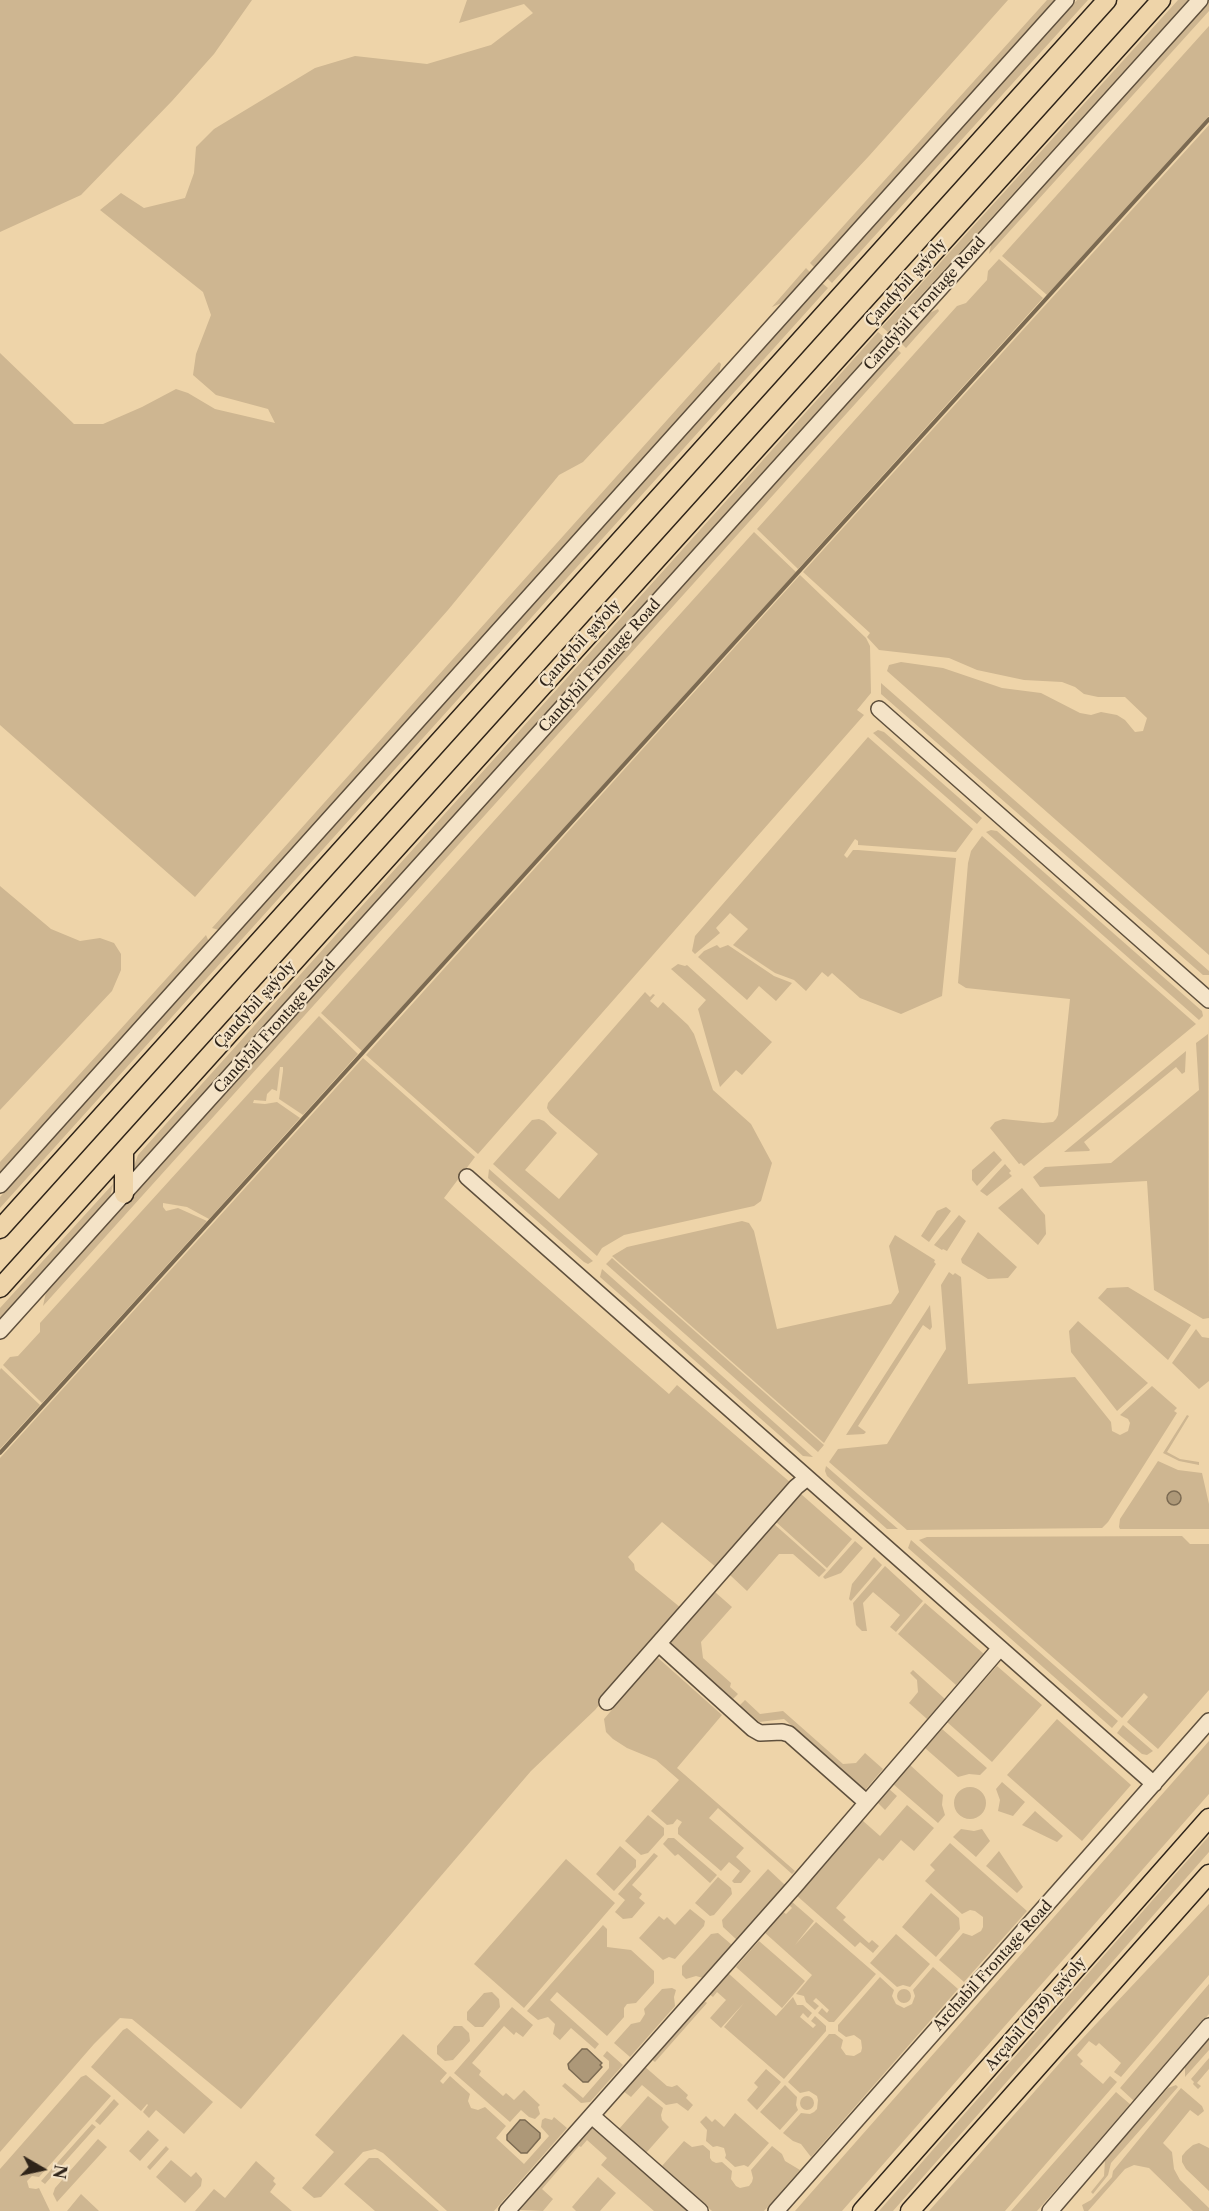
<!DOCTYPE html>
<html>
<head>
<meta charset="utf-8">
<style>
	body { margin:0 }
	#map { position:relative; width:1209px; height:2211px; overflow:hidden; background:#eed4a9; font-family:"Libre Caslon Text",serif }
	canvas { display:block }
	.north { position:absolute; left:12px; top:2139px; width:60px; height:60px; -webkit-text-stroke:4px #f4e3c7; paint-order:stroke; rotate:99deg; font-size:16px; font-weight:700; line-height:24px; text-align:center; color:#2f2419 }
	.north::after { content:''; display:block; margin:auto; width:21px; height:27px; background:#2f2419; clip-path:polygon(50% 0,100% 100%,50% 72%,0 100%) }
</style>
</head>
<body>
<div id="map">
<canvas width="1209" height="2211"></canvas>
<div class="north">N</div>
</div>
<script>
const ctx = document.querySelector('canvas').getContext('2d');
ctx.lineJoin = 'round';
function paint(path, color) { ctx.fillStyle = color; ctx.fill(path, 'evenodd'); }
const shape = rows => new Path2D(rows.map(r => 'M' + r).join(''));
function strokePath(path, color, width, dash) { ctx.strokeStyle = color; ctx.lineWidth = width; ctx.lineCap = dash ? 'butt' : 'round'; ctx.setLineDash(dash || []); ctx.stroke(path); }
function drawText(font, color, halo, rows, align = 'center') {
  ctx.font = font + ' "Libre Caslon Text",serif'; ctx.lineWidth = 4.5; ctx.setLineDash([]); ctx.textBaseline = 'middle'; ctx.strokeStyle = halo; ctx.fillStyle = color; for (const [text, x, y, turn = 0] of rows) {
    ctx.save(); ctx.translate(x, y); ctx.rotate((+turn || 0) * Math.PI / 180); ctx.textAlign = isNaN(turn) ? turn : align; if (halo) ctx.strokeText(text, 0, 0); ctx.fillText(text, 0, 0); ctx.restore();
  }
}
const green = shape([
	[0,0,252,0,214,54,172,101,81,195,0,232],
	[467,0,1008,0,869,156,583,462,559,475,448,610,195,897,0,725,0,353,74,424,103,424,142,407,176,389,188,393,215,409,275,423,268,409,216,395,193,375,196,354,211,315,203,292,100,210,121,193,144,208,185,198,194,173,196,147,214,129,315,68,355,56,427,64,491,45,533,13,524,4,459,23],
	[1047,0,1056,0,815,268,810,263],
	[1077,0,1088,0,832,283,827,278],
	[1178,0,1188,0,888,332,882,327],
	[1209,1,1209,11,989,254,992,241],
	[1209,26,1209,116,1047,295,1002,256],
	[1209,125,1209,955,887,671,889,665,901,662,943,668,1002,688,1041,693,1080,713,1091,715,1101,712,1117,715,1125,720,1135,732,1143,731,1147,718,1125,697,1098,697,1084,694,1075,687,1062,682,1024,680,977,670,949,658,879,650,867,637,870,633,803,572],
	[999,259,1043,298,798,569,757,529,957,306,966,303,987,280,988,271],
	[806,268,811,273,784,302,772,307],
	[822,283,828,288,0,1208,0,1197],
	[938,309,939,311,906,348,901,343,925,315],
	[878,332,884,337,136,1169,134,1166,138,1155],
	[896,348,901,353,43,1306,46,1292],
	[719,362,721,364,719,373,219,930,212,928],
	[754,532,796,572,362,1051,321,1013],
	[800,575,866,638,870,646,871,693,857,710,864,715,478,1154,366,1055],
	[881,683,1209,971,1209,975,1203,975,881,694],
	[878,730,884,732,982,818,977,824,873,733],
	[868,737,973,829,956,852,858,845,858,841,855,839,844,855,847,858,853,850,858,850,956,858,942,996,901,1014,860,998,832,973,828,977,822,972,806,991,794,980,775,973,733,945,748,929,730,913,716,928,720,933,695,954,692,951,695,936],
	[991,830,997,831,1202,1011,1203,1016,1199,1020,986,832],
	[982,836,1196,1024,1024,1166,1021,1163,1019,1164,990,1128,995,1122,1003,1119,1043,1123,1053,1122,1056,1119,1058,1115,1070,999,966,988,958,983,968,863,971,851],
	[0,886,51,929,80,941,100,938,114,943,121,954,121,970,112,991,0,1110],
	[206,935,209,942,0,1173,0,1162],
	[717,945,720,948,728,945,774,976,792,983,776,1001,759,986,747,1000,698,957,704,951],
	[678,964,685,966,687,965,772,1042,742,1075,736,1070,720,1087,698,1009,706,1000,671,969],
	[645,992,650,997,653,994,655,995,650,1001,658,1008,663,1002,688,1025,694,1034,713,1090,751,1124,772,1163,761,1201,754,1206,624,1235,602,1248,597,1256,493,1164,532,1120,539,1119,544,1121,557,1133,525,1170,559,1199,598,1154,550,1113,547,1108,548,1103],
	[319,1016,358,1054,303,1115,279,1099,283,1071,283,1067,280,1067,277,1091,272,1089,267,1094,266,1101,254,1100,253,1103,265,1104,277,1102,300,1118,209,1219,187,1207,163,1203,163,1207,166,1211,178,1208,207,1221,42,1403,3,1365,10,1357,18,1356,40,1332,40,1323],
	[1208,1034,1209,1318,1203,1319,1154,1290,1147,1181,1040,1187,1033,1177,1045,1167,1111,1163,1199,1090,1196,1043],
	[1186,1051,1185,1072,1182,1074,1176,1067,1084,1142,1090,1150,1089,1151,1064,1152],
	[363,1058,475,1157,444,1198,669,1394,677,1385,791,1483,717,1568,662,1522,628,1557,634,1564,635,1570,681,1608,595,1710,531,1771,241,2109,132,2019,120,2018,94,2044,0,2152,0,1458],
	[994,1151,1002,1160,977,1186,972,1180,972,1170],
	[1005,1164,1011,1171,1009,1173,1012,1176,987,1196,980,1191],
	[489,1169,593,1261,588,1264,584,1262,488,1178],
	[113,1184,110,1197,0,1319,0,1308],
	[1022,1188,1045,1215,1046,1234,1038,1245,998,1208],
	[946,1207,951,1211,929,1242,921,1236,937,1211],
	[959,1215,966,1221,947,1251,943,1249,942,1250,934,1245],
	[742,1221,749,1223,754,1231,777,1329,891,1304,899,1292,889,1246,895,1235,935,1260,934,1262,936,1264,824,1443,612,1256,627,1247],
	[978,1232,1017,1267,1008,1278,988,1279,962,1263,961,1259],
	[612,1258,824,1445,818,1452,606,1264],
	[602,1269,813,1457,803,1456,600,1277],
	[949,1272,953,1275,955,1273,961,1277,968,1384,1075,1377,1111,1422,1112,1431,1120,1435,1128,1431,1130,1423,1128,1419,1120,1415,1152,1386,1177,1408,1174,1411,1177,1413,1108,1522,1102,1528,907,1530,829,1462,838,1449,887,1444,946,1349,941,1285],
	[1128,1287,1191,1325,1168,1360,1098,1298,1107,1288],
	[930,1305,932,1327,930,1330,923,1325,858,1426,866,1432,864,1434,846,1435],
	[1078,1321,1148,1383,1117,1411,1071,1352,1069,1331],
	[1196,1329,1202,1337,1209,1338,1209,1381,1199,1389,1172,1363],
	[1,1368,40,1405,0,1449,0,1370],
	[1187,1415,1189,1416,1167,1452,1180,1459,1199,1462,1199,1465,1179,1461,1163,1453],
	[1158,1461,1178,1470,1202,1473,1209,1504,1209,1529,1120,1529,1119,1527,1120,1519],
	[826,1466,898,1529,887,1529,827,1476,825,1471],
	[801,1494,852,1539,827,1568,776,1522],
	[774,1524,826,1570,819,1577,793,1554,779,1554,747,1591,730,1575],
	[1182,1536,1190,1544,1209,1544,1209,1690,1158,1749,1127,1722,1148,1697,1144,1693,1122,1718,919,1540,927,1537],
	[911,1540,1118,1721,1112,1728,908,1548],
	[855,1541,863,1548,841,1573,825,1579,823,1577],
	[874,1557,882,1565,851,1601,849,1599,852,1584],
	[885,1566,923,1601,896,1632,890,1627,900,1615,873,1592,863,1603,867,1631,862,1631,856,1625,853,1603],
	[715,1592,732,1607,701,1642,703,1658,731,1683,730,1687,738,1694,733,1699,670,1643],
	[925,1603,984,1654,956,1685,898,1634],
	[657,1657,722,1715,677,1768,795,1871,792,1874,718,1808,709,1818,744,1848,736,1857,751,1871,741,1883,734,1883,732,1881,740,1871,729,1862,721,1871,678,1834,678,1828,682,1822,677,1819,673,1824,667,1825,651,1811,679,1780,656,1760,627,1748,613,1739,606,1732,604,1719],
	[997,1666,1042,1705,992,1762,947,1722],
	[913,1670,945,1699,927,1719,909,1703,918,1692,917,1680,910,1673],
	[745,1700,760,1714,783,1711,843,1764,856,1763,865,1753,883,1769,865,1790,784,1719,759,1722,740,1705],
	[1057,1719,1131,1785,1082,1841,1007,1775],
	[1123,1725,1153,1751,1147,1755,1142,1754,1117,1733],
	[942,1729,987,1768,980,1775,969,1774,958,1777,925,1748],
	[1209,1741,1209,1794,842,2211,795,2211],
	[910,1765,943,1795,942,1805,945,1815,938,1823,893,1784],
	[1002,1782,1025,1802,1013,1816,998,1811,1000,1800,996,1789],
	'954 1803a16 16 0 1 1 32 0a16 16 0 1 1-32 0Z',
	[889,1789,897,1796,885,1810,877,1802],
	[907,1805,934,1828,914,1851,901,1840,883,1861,879,1858,836,1908,846,1917,843,1920,869,1943,872,1940,879,1946,873,1953,860,1942,855,1947,796,1895,862,1820,880,1836],
	[1035,1811,1063,1836,1057,1842,1022,1825],
	[648,1815,664,1828,664,1835,648,1853,641,1855,625,1841],
	[961,1829,974,1831,982,1829,990,1841,976,1857,953,1837],
	[1209,1836,1209,1852,893,2211,879,2211],
	[668,1838,674,1838,717,1875,710,1883,678,1854,675,1856,663,1844],
	[950,1843,1027,1911,964,1982,939,1960,963,1933,972,1936,981,1931,983,1927,983,1917,975,1911,970,1910,962,1914,925,1881,935,1870,930,1865],
	[620,1846,636,1860,636,1867,614,1891,596,1874],
	[999,1851,1023,1887,1017,1893,986,1866],
	[654,1853,658,1856,632,1885,642,1894,639,1898,645,1903,632,1918,623,1919,615,1912,625,1900,618,1894],
	[566,1859,615,1903,524,2008,474,1964],
	[768,1869,785,1885,737,1940,723,1927,722,1920],
	[718,1877,731,1888,732,1894,714,1915,710,1916,695,1903],
	[931,1893,959,1918,960,1929,936,1957,902,1927],
	[791,1901,814,1921,795,1945,816,1922,876,1974,834,2022,829,2022,818,2013,822,2008,827,2013,829,2010,816,1998,813,2001,819,2006,815,2010,806,2002,804,1996,796,1994,812,1975,764,1932,782,1911,786,1914,792,1908,788,1904],
	[1209,1904,1209,1975,1121,2077,1114,2072,1121,2063,1099,2043,1096,2046,1089,2041,1077,2055,1083,2061,1080,2064,1103,2084,1110,2076,1117,2082,1005,2211,929,2211,1065,2057],
	[690,1909,705,1921,704,1926,675,1959,669,1957,663,1960,639,1938,659,1916,664,1920,667,1917,675,1925],
	[603,1925,607,1929,607,1947,631,1950,654,1971,654,1983,636,2003,627,2004,624,2008,624,2017,607,2036,557,1992,550,2000,599,2044,595,2049,571,2028,560,2040,553,2034,555,2024,548,2017,538,2020,527,2011],
	[718,1933,732,1945,703,1978,696,1976,686,1979,682,1975,682,1966,711,1934],
	[896,1934,930,1964,910,1987,903,1985,897,1987,870,1963],
	[759,1941,805,1981,782,2008,736,1967],
	[933,1967,958,1989,811,2157,801,2144,793,2141,783,2133,801,2113,810,2114,814,2112,817,2109,818,2100,817,2096,809,2091,800,2093,788,2082,829,2034,835,2034,843,2040,841,2048,846,2055,854,2056,861,2052,862,2048,861,2040,854,2035,846,2037,838,2031,838,2025,880,1977,894,1990,892,1996,896,2004,904,2008,912,2004,915,1996,913,1990],
	[728,1973,776,2016,793,1997,797,2005,803,2005,812,2013,808,2018,803,2013,800,2017,813,2028,816,2025,811,2021,815,2016,826,2026,826,2031,784,2079,724,2027,744,2003,721,2028,710,2018,726,2000,717,1992,713,1997,709,1994],
	[1209,1984,1209,2014,1134,2101,1120,2088],
	[672,1988,676,1990,674,1997,675,2006,630,2057,614,2043,631,2024,640,2022,645,2014,644,2009,662,1989],
	'897 1996a7 7 0 1 1 14 0a7 7 0 1 1-14 0Z',
	[492,1992,499,1999,500,2007,483,2027,475,2027,467,2020,467,2012,484,1993],
	[703,2000,707,2003,655,2062,651,2059],
	[512,2007,533,2025,523,2037,516,2032,514,2035,504,2026,472,2063,481,2071,479,2075,503,2096,506,2093,514,2100,524,2090,540,2105,538,2107,540,2114,535,2119,529,2117,521,2110,510,2122,454,2073],
	[454,2026,462,2026,469,2033,470,2041,453,2060,445,2061,437,2054,437,2046],
	[127,2028,213,2102,184,2134,156,2110,149,2118,143,2112,148,2105,147,2104,141,2111,91,2067,123,2030],
	[403,2034,447,2073,440,2081,443,2084,450,2076,470,2094,468,2101,471,2108,478,2110,485,2107,506,2126,496,2138,524,2164,549,2136,541,2127,542,2120,545,2118,552,2120,554,2117,567,2128,494,2211,447,2211,383,2153,375,2149,363,2152,321,2197,314,2198,302,2188,334,2152,315,2135],
	[1209,2039,1209,2050,1185,2077,1185,2067],
	[607,2051,623,2065,590,2102,581,2103,562,2086,565,2083,583,2098,609,2068,609,2061,603,2056],
	[1209,2058,1209,2069,1197,2083,1201,2086,1198,2089,1193,2084,1194,2082,1191,2079],
	[644,2066,667,2086,672,2087,677,2085,688,2095,686,2098,693,2105,688,2111,677,2103,666,2105,642,2085,631,2097,623,2091],
	[766,2069,781,2082,757,2110,747,2100,758,2087,754,2083],
	[86,2075,111,2096,39,2177,32,2176,27,2181,29,2188,36,2189,39,2188,50,2211,0,2211,0,2169,81,2077],
	[785,2085,797,2097,796,2105,798,2110,780,2130,760,2112],
	[1176,2085,1178,2087,1111,2163,1108,2175,1093,2194,1091,2192,1104,2176,1105,2160,1168,2088],
	[1181,2088,1202,2106,1204,2111,1198,2116,1190,2110,1163,2143,1172,2152,1174,2169,1180,2180,1209,2208,1209,2211,1193,2211,1149,2168,1134,2165,1125,2169,1088,2211,1084,2211,1082,2205,1091,2200,1112,2177,1113,2171],
	[1116,2092,1131,2105,1037,2211,1011,2211],
	[648,2096,663,2108,661,2115,662,2120,669,2127,646,2153,619,2129],
	'800 2103a7 7 0 1 1 14 0a7 7 0 1 1-14 0Z',
	[114,2099,119,2104,100,2125,95,2121],
	[735,2113,769,2143,748,2167,744,2165,735,2167,725,2158,726,2155,724,2148,717,2146,713,2147,706,2141,707,2130,700,2122,706,2116,712,2122,715,2119,724,2127],
	[92,2124,96,2127,45,2184,41,2181],
	[593,2126,690,2211,654,2211,601,2165,607,2158,587,2140,581,2147,579,2146,542,2189,553,2199,543,2211,520,2210],
	[148,2130,159,2140,140,2161,129,2151],
	[98,2139,107,2147,57,2202,53,2194,55,2188],
	[684,2141,692,2147,703,2145,710,2151,710,2158,712,2161,716,2163,722,2162,732,2171,731,2179,736,2186,740,2188,749,2186,752,2182,753,2178,751,2170,772,2146,782,2154,785,2161,800,2170,764,2211,712,2211,662,2166],
	[1199,2143,1209,2148,1209,2191,1186,2169,1182,2162,1182,2156,1186,2151,1193,2145],
	[166,2146,169,2149,150,2170,147,2167],
	[369,2158,378,2158,439,2211,375,2211,344,2184],
	[171,2160,191,2177,196,2172,202,2179,201,2186,185,2203,156,2177],
	[256,2161,275,2178,273,2181,276,2184,270,2192,292,2211,195,2211,214,2189,225,2198],
	[598,2177,616,2193,600,2211,576,2211,572,2207],
	[81,2194,99,2211,67,2211]
]);
const water = shape([
	'1167 1498a7 7 0 1 1 14 0a7 7 0 1 1-14 0Z',
	[582,2049,587,2049,602,2063,600,2065,602,2067,588,2082,583,2082,569,2069,568,2064,582,2049],
	[520,2120,525,2120,540,2133,540,2138,527,2153,521,2153,507,2140,507,2135,520,2120]
]);
const stream = shape([
	[0,1453,1209,119]
]);
const minor = shape([
	[879,709,1209,1000],
	[467,1177,1154,1784],
	[0,1185,1066,0],
	[0,1331,1200,0],
	[659,1644,753,1729,760,1733,782,1732,789,1734,866,1802],
	[607,1702,796,1487,807,1478],
	[592,2116,700,2211],
	[507,2211,795,1886,1000,1648],
	[776,2211,1209,1721],
	[1050,2211,1209,2026]
]);
const major = shape([
	[124,1152,124,1194],
	[0,1229,1107,0],
	[0,1288,1161,0],
	[862,2211,1209,1818],
	[910,2211,1209,1874]
]);
const streetNames = [
	["Çandybil şaýoly",906,283,-48],
	["Candybil Frontage Road",925,304,-48],
	["Çandybil şaýoly",580,644,-48],
	["Candybil Frontage Road",600,666,-48],
	["Çandybil şaýoly",255,1005,-48],
	["Candybil Frontage Road",275,1027,-48],
	["Archabil Frontage Road",993,1966,-48],
	["Arçabil (1939) şaýoly",1036,2014,-49]
];
paint(green, '#ceb691');
paint(water, '#ad9878');
strokePath(water, '#7b6a52', 1.5);
strokePath(stream, '#7b6a52', 4);
strokePath(minor, '#5f503d', 18);
strokePath(major, '#2f2419', 21);
strokePath(minor, '#f4e3c7', 15);
strokePath(major, '#eed4a9', 18);
drawText('15px', '#2f2419', '#f4e3c7', streetNames);
</script>
</body>
</html>
